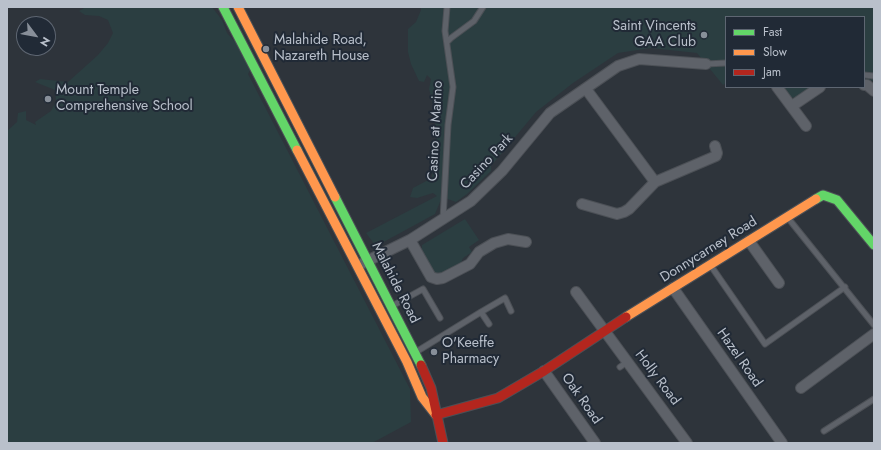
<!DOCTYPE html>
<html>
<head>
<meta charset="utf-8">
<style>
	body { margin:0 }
	#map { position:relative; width:881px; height:450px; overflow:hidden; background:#2e343b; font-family:Jost,sans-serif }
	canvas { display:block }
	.frame { position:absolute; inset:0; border:8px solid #b9c0cb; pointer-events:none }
	.legend { position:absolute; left:725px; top:16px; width:140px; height:72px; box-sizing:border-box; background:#212a36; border:1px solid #5e6672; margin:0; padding:5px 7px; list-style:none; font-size:12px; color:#b9c0cb }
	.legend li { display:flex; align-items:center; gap:8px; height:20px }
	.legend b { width:20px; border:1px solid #5e6672 }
	.north { position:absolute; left:16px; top:16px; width:40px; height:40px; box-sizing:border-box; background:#212a36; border:1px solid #5e6672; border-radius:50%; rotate:122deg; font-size:11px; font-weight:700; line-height:16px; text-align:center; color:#b9c0cb }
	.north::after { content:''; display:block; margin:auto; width:14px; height:18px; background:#888f99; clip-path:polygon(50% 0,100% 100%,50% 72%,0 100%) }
</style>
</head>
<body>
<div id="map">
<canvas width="881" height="450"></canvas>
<div class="frame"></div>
<ul class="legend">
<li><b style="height:5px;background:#63d668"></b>Fast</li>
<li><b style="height:5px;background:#ff974d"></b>Slow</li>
<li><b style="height:5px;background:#b3261e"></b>Jam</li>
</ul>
<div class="north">N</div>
</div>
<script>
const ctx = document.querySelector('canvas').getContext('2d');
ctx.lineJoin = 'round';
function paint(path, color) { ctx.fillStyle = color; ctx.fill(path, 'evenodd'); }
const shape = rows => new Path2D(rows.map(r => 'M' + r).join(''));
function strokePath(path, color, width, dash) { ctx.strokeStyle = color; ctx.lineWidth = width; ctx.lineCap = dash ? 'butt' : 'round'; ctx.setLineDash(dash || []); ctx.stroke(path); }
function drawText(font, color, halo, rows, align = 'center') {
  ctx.font = font + ' Jost,sans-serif'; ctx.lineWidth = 4; ctx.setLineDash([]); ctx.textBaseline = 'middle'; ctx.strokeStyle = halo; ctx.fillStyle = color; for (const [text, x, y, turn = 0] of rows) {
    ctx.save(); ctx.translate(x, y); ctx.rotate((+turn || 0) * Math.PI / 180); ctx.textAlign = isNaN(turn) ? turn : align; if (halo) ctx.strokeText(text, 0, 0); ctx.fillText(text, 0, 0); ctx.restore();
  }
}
const green = shape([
	[86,7,212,7,222,20,227,33,236,43,250,70,248,74,410,389,411,422,372,443,7,443,7,131,17,122,18,113,26,111,26,120,36,125,35,122,51,111,56,101,55,90,35,82,40,79,68,82,98,55,108,43,113,33,108,20,99,16,85,15,79,11],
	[421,7,444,7,444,13,445,7,874,7,874,81,864,80,864,17,726,17,726,83,723,85,697,53,651,48,618,53,573,83,536,112,491,166,491,171,467,194,456,202,442,197,435,214,378,245,375,245,366,233,437,196,433,193,417,198,410,197,413,188,432,178,433,167,431,157,434,152,438,132,435,125,433,104,429,89,431,79,427,75,424,82,419,81,411,64,408,52,408,29,416,22,421,10],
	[783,87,813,87,795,98,790,97],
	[465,219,479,240,469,247,472,252,463,258,461,263,440,275,433,272,422,252,422,245]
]);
const lane = shape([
	[447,42,451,38,474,21,483,7],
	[706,64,726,63],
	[864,75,874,76],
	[788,218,874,325],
	[443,219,448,125,453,87,445,31,447,7],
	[711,266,765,344,845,287],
	[392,306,423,289,440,318],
	[481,312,505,298,511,311],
	[416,352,481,312,489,324],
	[620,367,627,362],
	[824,431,874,399]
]);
const street = shape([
	[864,85,867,85,874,91],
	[777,87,806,126],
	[586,89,655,182,716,156,717,153,715,146],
	[792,106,820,87],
	[582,204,617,214,624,212,629,209,655,182],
	[410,240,431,277,437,279,443,278,470,264,479,252,494,243,508,239,526,242],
	[749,241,779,283],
	[363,263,410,240,471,201,502,171,550,113,618,66,639,59,706,64],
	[673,288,782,443],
	[576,292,687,443],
	[544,371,595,443],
	[801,388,874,334]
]);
const fast = shape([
	[223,7,297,150],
	[335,197,421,365],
	[816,199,823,195,837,200,874,245]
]);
const slow = shape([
	[238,7,335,197],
	[297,150,407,362,422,397,436,415],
	[626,317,816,199]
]);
const jam = shape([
	[421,365,431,388,443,443],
	[436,415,498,398,544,371,626,317]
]);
const markers = [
	[704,35,4,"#888f99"],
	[266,49,4,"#888f99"],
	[48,99,4,"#888f99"],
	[434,352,4,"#888f99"]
];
const poiNames = [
	["Saint Vincents",696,27,"right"],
	["GAA Club",696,43,"right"],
	["Malahide Road,",274,41],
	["Nazareth House",274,57],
	["Mount Temple",56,91],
	["Comprehensive School",56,107],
	["O'Keeffe",442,344],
	["Pharmacy",442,360]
];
const streetNames = [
	["Casino at Marino",436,131,-87],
	["Casino Park",487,162,-47],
	["Donnycarney Road",709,250,-32],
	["Malahide Road",395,283,63],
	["Hazel Road",739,358,55],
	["Holly Road",657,378,53],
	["Oak Road",581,399,55]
];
paint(green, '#2b3e41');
strokePath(lane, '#4c5056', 7);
strokePath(street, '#4c5056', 12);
strokePath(fast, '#4c5056', 11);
strokePath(slow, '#4c5056', 11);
strokePath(jam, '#4c5056', 11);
strokePath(lane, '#5e6269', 5);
strokePath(street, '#5e6269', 10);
strokePath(fast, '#63d668', 9);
strokePath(slow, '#ff974d', 9);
strokePath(jam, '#b3261e', 9);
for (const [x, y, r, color] of markers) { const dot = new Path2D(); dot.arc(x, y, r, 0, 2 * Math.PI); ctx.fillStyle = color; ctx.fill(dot); strokePath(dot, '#212a36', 1.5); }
drawText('14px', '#b9c0cb', '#212a36', poiNames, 'left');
drawText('14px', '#b9c0cb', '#212a36', streetNames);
</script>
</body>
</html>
